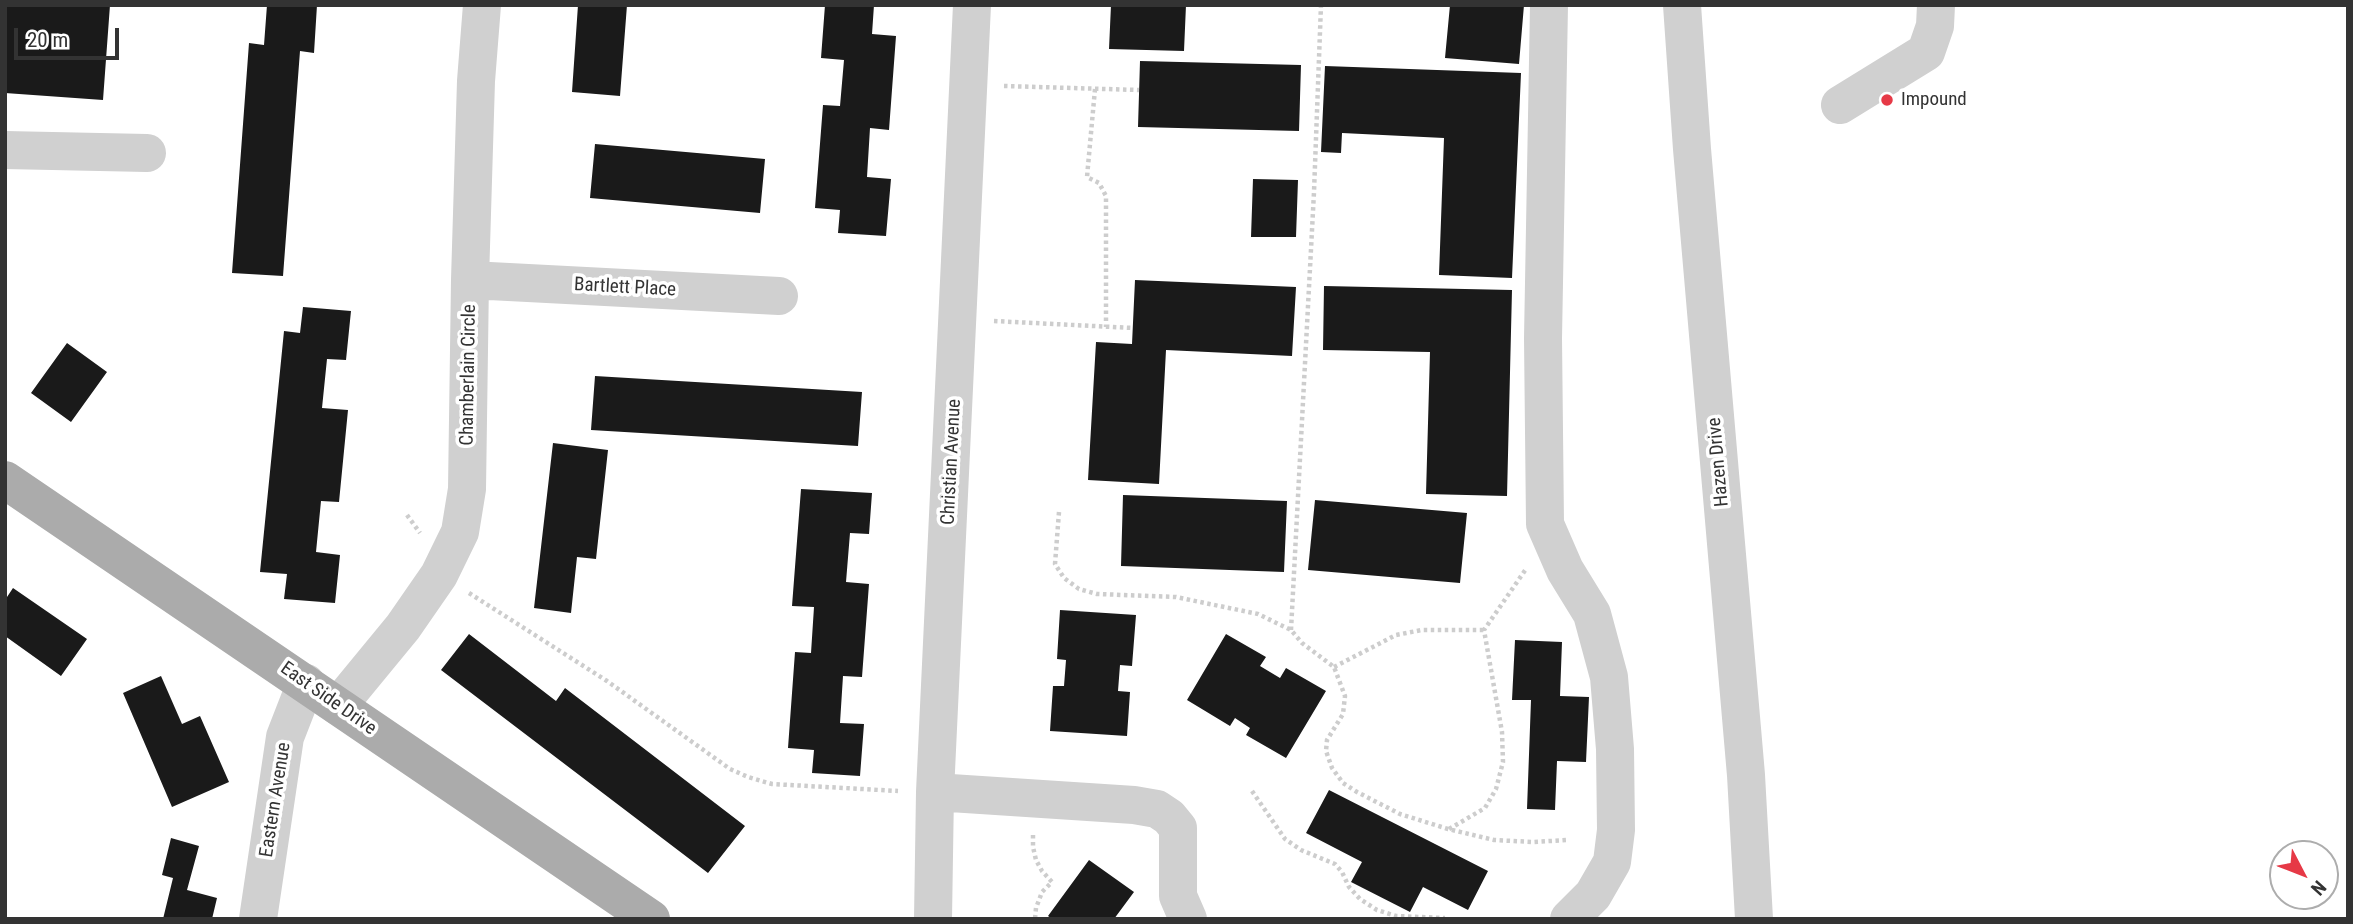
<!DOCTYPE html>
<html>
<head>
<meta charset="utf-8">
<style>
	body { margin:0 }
	#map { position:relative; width:2353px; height:924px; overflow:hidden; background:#fff; font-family:"Roboto Condensed",sans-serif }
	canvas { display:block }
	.frame { position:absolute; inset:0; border:7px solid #333; pointer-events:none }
	.north { position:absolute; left:2269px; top:840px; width:70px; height:70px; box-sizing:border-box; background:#fff; border:2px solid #adadad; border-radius:50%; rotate:132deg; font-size:19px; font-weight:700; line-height:28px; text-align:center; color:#333 }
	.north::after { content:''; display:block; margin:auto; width:24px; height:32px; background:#e63946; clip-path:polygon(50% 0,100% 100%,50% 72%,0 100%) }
	.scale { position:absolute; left:14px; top:28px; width:105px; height:32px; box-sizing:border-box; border:4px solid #333; border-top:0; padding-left:9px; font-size:21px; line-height:24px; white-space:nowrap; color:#333; -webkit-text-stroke:5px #fff; paint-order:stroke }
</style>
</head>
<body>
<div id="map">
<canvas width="2353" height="924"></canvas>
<div class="frame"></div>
<div class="north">N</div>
<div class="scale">20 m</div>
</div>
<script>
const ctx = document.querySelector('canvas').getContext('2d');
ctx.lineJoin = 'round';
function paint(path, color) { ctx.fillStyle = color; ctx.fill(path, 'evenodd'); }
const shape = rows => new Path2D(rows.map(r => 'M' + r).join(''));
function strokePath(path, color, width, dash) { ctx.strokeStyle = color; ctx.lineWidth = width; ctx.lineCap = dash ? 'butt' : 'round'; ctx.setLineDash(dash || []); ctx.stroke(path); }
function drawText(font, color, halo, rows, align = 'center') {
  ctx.font = font + ' "Roboto Condensed",sans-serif'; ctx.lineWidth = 7; ctx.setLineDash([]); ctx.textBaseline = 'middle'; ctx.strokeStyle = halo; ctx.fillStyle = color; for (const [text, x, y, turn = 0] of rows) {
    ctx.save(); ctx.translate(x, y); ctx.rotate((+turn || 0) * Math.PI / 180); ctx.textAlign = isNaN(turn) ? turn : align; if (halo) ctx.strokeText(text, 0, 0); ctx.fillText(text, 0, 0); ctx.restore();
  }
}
const building = shape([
	[5,5,110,5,103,100,5,93],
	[267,5,317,5,314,53,300,51,283,276,232,273,249,43,264,45],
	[578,5,627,5,620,96,572,92],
	[825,5,874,5,872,34,896,36,889,130,870,128,867,177,891,179,886,236,838,233,840,210,815,208,823,105,840,106,844,60,821,58],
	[1111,5,1186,5,1184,51,1109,49],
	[1450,5,1524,5,1519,64,1445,58],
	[1140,61,1301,65,1299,131,1138,127],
	[1325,66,1521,73,1512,278,1439,275,1444,138,1342,133,1341,153,1321,152],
	[595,144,765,159,760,213,590,198],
	[1253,179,1298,180,1296,237,1251,237],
	[1135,280,1296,287,1292,356,1166,350,1159,484,1088,480,1096,342,1132,344],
	[1324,286,1512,290,1507,496,1426,494,1430,352,1323,350],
	[303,307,351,311,346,360,327,359,322,408,348,410,339,502,321,501,316,552,340,555,335,603,284,599,287,574,260,572,284,331,300,333],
	[67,343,107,372,71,422,31,393],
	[595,376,862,392,858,446,591,430],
	[553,443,608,450,596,559,577,557,571,613,534,608],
	[801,489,872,493,869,534,850,533,846,582,869,584,862,677,843,676,840,723,864,724,860,776,812,773,814,750,788,748,795,652,811,653,814,607,792,606],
	[1123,495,1287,501,1284,572,1121,566],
	[1315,500,1467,513,1460,583,1308,570],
	[13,588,87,639,61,676,5,636,5,600],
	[1060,610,1136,615,1132,666,1120,665,1118,691,1130,692,1127,736,1050,731,1053,686,1064,686,1066,660,1057,659],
	[469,634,556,701,565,688,745,826,708,873,441,670],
	[1226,634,1266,657,1260,666,1280,678,1286,668,1326,691,1286,758,1246,735,1250,728,1235,718,1230,726,1187,700],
	[1515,640,1562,642,1560,696,1589,697,1586,762,1557,761,1555,810,1527,809,1531,700,1512,700],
	[161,676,182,724,200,716,229,782,172,807,123,693],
	[1329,790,1488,871,1468,910,1423,887,1410,912,1351,882,1362,862,1306,833],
	[171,838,199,846,187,890,217,898,212,919,163,919,173,878,162,875],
	[1089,860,1134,892,1114,919,1052,919,1048,916]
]);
const path = shape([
	[1004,86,1139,90],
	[1095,89,1087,177,1099,183,1106,196,1106,327],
	[994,321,1133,328],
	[1059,512,1055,564,1064,578,1079,589,1097,594,1176,597,1258,614,1291,630,1302,643,1334,667,1345,696,1343,714,1327,740,1326,751,1332,768,1343,783,1357,792,1400,814,1448,829,1494,840,1533,842,1567,840],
	[407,515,420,533],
	[469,593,607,681,730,769,748,777,772,784,898,791],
	[1291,630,1314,192,1321,5],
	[1334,667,1396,635,1422,630,1484,630],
	[1252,791,1285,839,1301,850,1335,864,1342,872,1349,887,1360,899,1377,910,1396,916,1445,918],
	[1449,829,1485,808,1496,789,1503,762,1502,732,1484,630,1526,569],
	[1033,835,1033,847,1036,860,1042,871,1052,882,1042,892,1036,908,1035,919]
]);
const minor = shape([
	[1549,5,1543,338,1545,524,1565,570,1592,614,1609,677,1615,749,1616,830,1612,862,1593,895,1569,919],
	[1682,5,1692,149,1746,775,1754,919],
	[1840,105,1926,52,1935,26,1936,5],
	[5,150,147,153],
	[470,280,779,296],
	[338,706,403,627,439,575,460,532,467,489,470,280,476,81,482,5],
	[935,792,1134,805,1157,809,1169,817,1178,828,1178,896,1188,919],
	[258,919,285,737,306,683],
	[933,919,935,792,972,5]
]);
const major = shape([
	[5,480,651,919]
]);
const markers = [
	[1887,100,7,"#e63946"]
];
const poiNames = [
	["Impound",1901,100]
];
const streetNames = [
	["Bartlett Place",625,288,3],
	["Chamberlain Circle",469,375,-89],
	["Christian Avenue",952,462,-87],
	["Hazen Drive",1719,462,-95],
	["East Side Drive",328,699,35],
	["Eastern Avenue",276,800,-81]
];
paint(building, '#1a1a1a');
strokePath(path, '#cdcdcd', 4.5, [3.5, 3.5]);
strokePath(minor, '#d0d0d0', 38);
strokePath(major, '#ababab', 38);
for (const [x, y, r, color] of markers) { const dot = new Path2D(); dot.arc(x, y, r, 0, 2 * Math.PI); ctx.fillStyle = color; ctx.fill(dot); strokePath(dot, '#fff', 2.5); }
drawText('19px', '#333', '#fff', poiNames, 'left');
drawText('19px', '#333', '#fff', streetNames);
</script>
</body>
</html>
